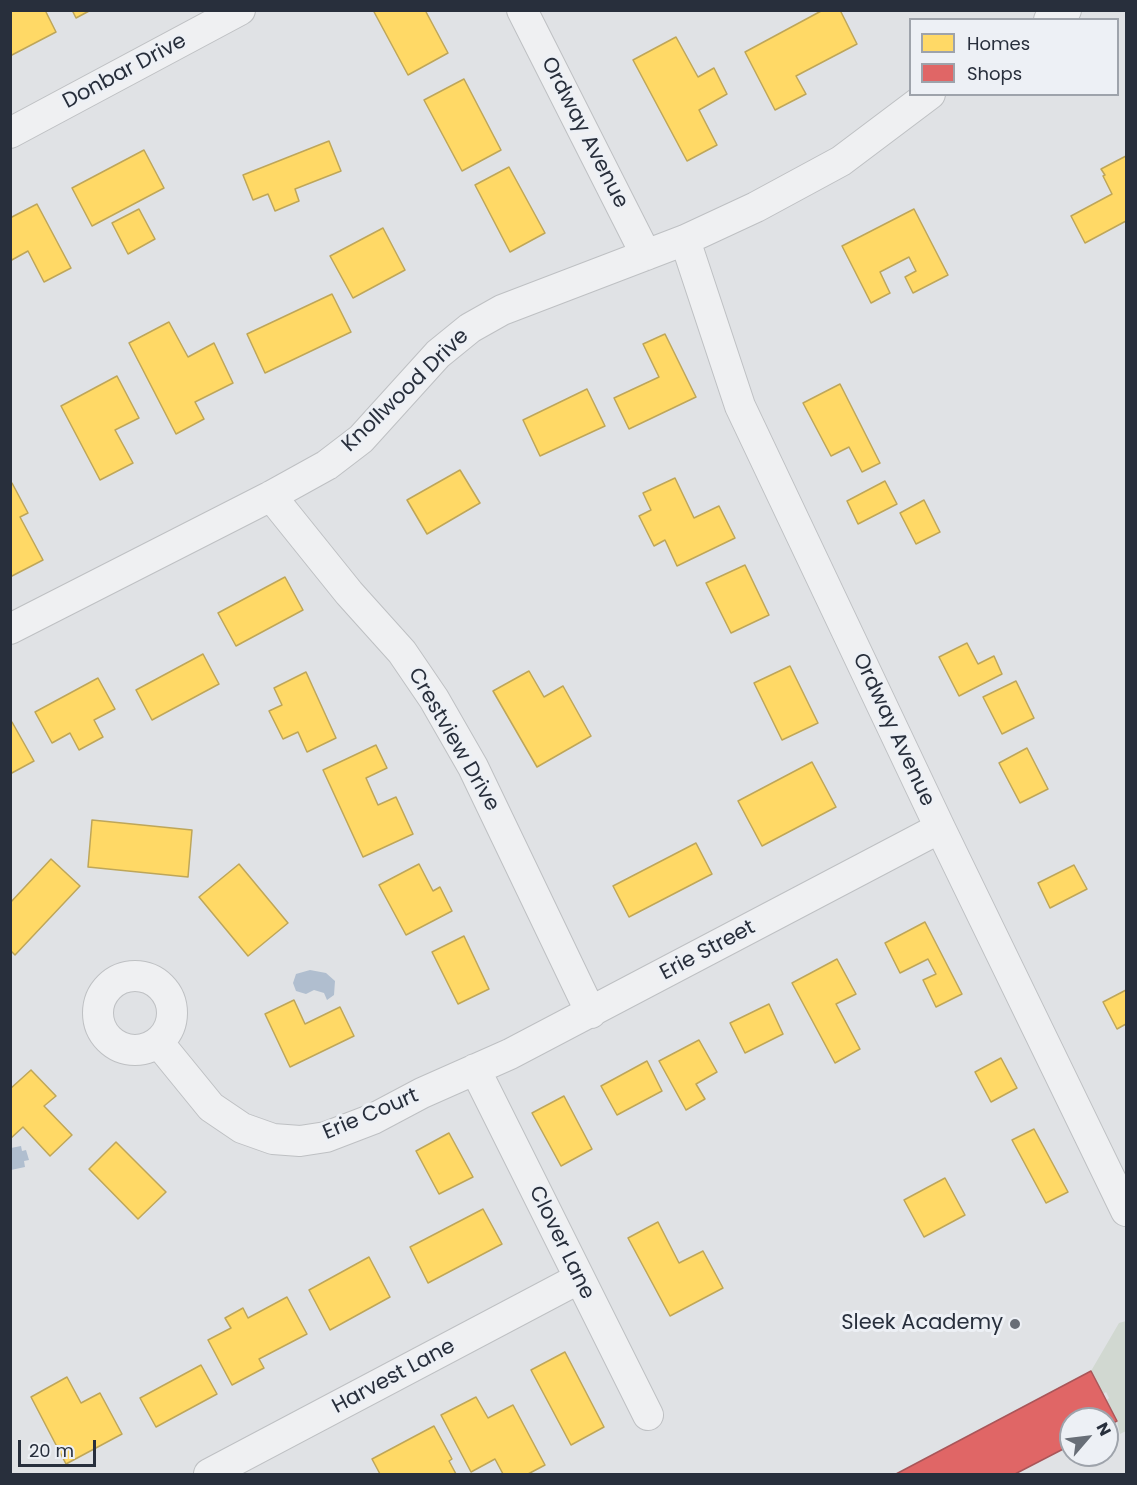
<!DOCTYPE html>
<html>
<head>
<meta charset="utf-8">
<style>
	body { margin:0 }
	#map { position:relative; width:1137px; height:1485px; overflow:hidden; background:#e0e2e5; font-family:Poppins,sans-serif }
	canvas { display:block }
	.frame { position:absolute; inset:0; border:12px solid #282f3c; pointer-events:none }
	.legend { position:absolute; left:909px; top:18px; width:210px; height:78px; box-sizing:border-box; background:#edf0f5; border:2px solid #9ea3ab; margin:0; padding:8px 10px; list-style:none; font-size:18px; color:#282f3c }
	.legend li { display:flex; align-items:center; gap:12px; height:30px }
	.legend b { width:30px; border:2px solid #9ea3ab }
	.north { position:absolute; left:1059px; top:1407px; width:60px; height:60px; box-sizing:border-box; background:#edf0f5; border:2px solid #9ea3ab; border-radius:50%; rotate:62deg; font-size:16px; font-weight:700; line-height:24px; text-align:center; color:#282f3c }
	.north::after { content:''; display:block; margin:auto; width:21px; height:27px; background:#686e77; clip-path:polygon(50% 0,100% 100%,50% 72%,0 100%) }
	.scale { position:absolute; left:18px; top:1440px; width:78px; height:27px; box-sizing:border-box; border:3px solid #282f3c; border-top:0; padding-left:8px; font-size:18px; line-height:21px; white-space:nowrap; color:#282f3c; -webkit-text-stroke:4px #edf0f5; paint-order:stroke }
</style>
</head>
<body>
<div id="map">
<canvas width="1137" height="1485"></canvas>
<div class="frame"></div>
<ul class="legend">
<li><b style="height:16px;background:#ffd966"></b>Homes</li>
<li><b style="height:16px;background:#e06666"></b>Shops</li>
</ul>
<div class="north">N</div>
<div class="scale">20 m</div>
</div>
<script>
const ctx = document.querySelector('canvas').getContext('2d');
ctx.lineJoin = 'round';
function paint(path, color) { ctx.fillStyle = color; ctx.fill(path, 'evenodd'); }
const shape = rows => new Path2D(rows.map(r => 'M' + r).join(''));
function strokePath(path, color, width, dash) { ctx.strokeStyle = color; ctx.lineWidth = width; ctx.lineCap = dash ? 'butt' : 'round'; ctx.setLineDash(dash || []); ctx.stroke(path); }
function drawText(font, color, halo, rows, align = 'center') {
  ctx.font = font + ' Poppins,sans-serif'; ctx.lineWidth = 6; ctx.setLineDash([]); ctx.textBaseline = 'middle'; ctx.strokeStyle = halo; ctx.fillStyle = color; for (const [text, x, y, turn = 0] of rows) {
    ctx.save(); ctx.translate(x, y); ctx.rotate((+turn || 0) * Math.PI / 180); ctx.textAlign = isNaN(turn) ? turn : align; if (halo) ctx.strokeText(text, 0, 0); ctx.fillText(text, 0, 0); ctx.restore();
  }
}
const green = shape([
	[1126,1321,1126,1431,1120,1434,1117,1421,1106,1401,1109,1398,1106,1392,1103,1394,1091,1371,1119,1323]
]);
const water = shape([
	[310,970,326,973,335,981,334,995,327,1000,324,993,314,990,306,994,296,991,293,983,296,974],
	[21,1146,22,1151,26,1150,29,1160,24,1161,25,1167,11,1170,11,1148]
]);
const homes = shape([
	[11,10,45,10,56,32,10,56,11,10],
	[72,10,91,10,76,18,72,10],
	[373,10,425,10,448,53,408,75,373,10],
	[823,10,840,10,857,44,796,76,806,94,775,110,745,52,823,10],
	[676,37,698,77,714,68,727,94,699,110,717,145,687,161,633,60,676,37],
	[464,79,501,150,462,171,424,100,464,79],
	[329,141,341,171,295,189,299,201,275,211,268,194,253,200,243,175,329,141],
	[144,150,164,188,92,226,72,188,144,150],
	[1126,156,1126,221,1085,243,1071,216,1112,194,1103,176,1105,175,1101,169,1126,156],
	[509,167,545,233,510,252,475,185,509,167],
	[37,204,71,268,44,282,28,251,10,261,10,218,37,204],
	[139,209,155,239,128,254,112,223,139,209],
	[914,209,948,275,913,293,905,277,916,271,909,257,880,272,890,293,871,303,842,246,914,209],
	[383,228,405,270,353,298,330,256,383,228],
	[332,294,351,332,265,373,247,334,332,294],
	[169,322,188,357,214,343,233,383,195,402,204,419,176,434,129,343,169,322],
	[665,334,696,397,629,429,614,398,659,377,643,344,665,334],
	[117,376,139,418,115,430,133,463,100,480,61,406,117,376],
	[840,384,880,463,862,472,849,447,831,456,803,403,840,384],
	[587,389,605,426,540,456,523,420,587,389],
	[460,470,480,503,427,534,407,500,460,470],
	[675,478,694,518,719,506,735,538,677,566,665,540,654,546,639,516,651,510,643,493,675,478],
	[885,481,897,504,858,524,847,501,885,481],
	[12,483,28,513,20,517,43,560,10,577,10,484,12,483],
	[924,500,940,532,916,544,900,513,924,500],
	[745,565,769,615,731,633,706,583,745,565],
	[285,577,303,610,236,646,218,613,285,577],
	[967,643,978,664,994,656,1002,674,959,696,939,657,967,643],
	[203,654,219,684,152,720,136,690,203,654],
	[790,666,818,723,782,740,754,683,790,666],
	[529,671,544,697,563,686,591,736,537,767,493,691,529,671],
	[306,672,336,738,307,752,298,732,283,739,269,711,282,705,274,688,306,672],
	[98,678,115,709,94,720,103,737,79,750,70,733,52,743,35,712,98,678],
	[1016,681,1034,718,1002,734,983,697,1016,681],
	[12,722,34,761,10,774,10,723,12,722],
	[376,745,387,768,366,778,378,805,396,797,413,834,363,857,323,770,376,745],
	[1027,748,1048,789,1020,803,999,763,1027,748],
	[812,762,836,807,762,846,738,801,812,762],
	[92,820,192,830,188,877,88,867,92,820],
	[696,843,712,874,629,917,613,886,696,843],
	[51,859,80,886,15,955,10,950,10,903,51,859],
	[239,864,288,923,248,956,199,897,239,864],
	[419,864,433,891,440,887,452,911,406,935,379,885,419,864],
	[1074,865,1087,889,1050,908,1038,883,1074,865],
	[925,922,962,994,936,1007,923,980,936,974,928,959,900,973,885,943,925,922],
	[464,936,489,989,458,1004,432,952,464,936],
	[837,959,856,994,836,1004,860,1049,835,1063,792,983,837,959],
	[1126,990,1126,1024,1117,1029,1103,1002,1126,990],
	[294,1000,305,1024,340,1007,354,1036,290,1067,265,1014,294,1000],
	[769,1004,783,1034,745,1053,730,1023,769,1004],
	[699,1040,717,1072,696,1084,705,1099,686,1110,659,1061,699,1040],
	[1001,1058,1017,1088,991,1102,975,1072,1001,1058],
	[647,1061,662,1091,617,1115,601,1086,647,1061],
	[31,1070,56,1096,44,1106,72,1135,50,1156,23,1127,10,1139,10,1089,31,1070],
	[564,1096,592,1149,561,1166,532,1113,564,1096],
	[1034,1129,1068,1192,1046,1203,1012,1140,1034,1129],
	[449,1133,473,1177,439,1194,416,1151,449,1133],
	[116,1142,166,1192,138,1219,89,1169,116,1142],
	[945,1178,965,1215,924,1237,904,1200,945,1178],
	[483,1209,502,1244,428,1283,410,1247,483,1209],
	[658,1222,679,1263,703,1251,723,1288,670,1316,628,1238,658,1222],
	[369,1257,390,1297,330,1330,309,1290,369,1257],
	[287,1297,307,1334,259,1359,264,1368,232,1385,208,1340,231,1328,225,1318,243,1308,248,1318,287,1297],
	[565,1352,604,1427,571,1445,531,1370,565,1352],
	[201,1365,217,1394,156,1427,140,1398,201,1365],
	[67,1377,81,1403,100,1393,122,1434,66,1464,31,1397,67,1377],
	[476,1397,488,1418,513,1405,545,1465,528,1474,503,1474,495,1459,471,1472,441,1415,476,1397],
	[434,1426,452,1459,449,1461,456,1474,380,1474,372,1459,434,1426]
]);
const shops = shape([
	[1091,1371,1117,1421,1107,1426,1107,1419,1071,1419,1071,1445,1015,1474,896,1474,1091,1371]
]);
const minor = shape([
	[522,10,646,255],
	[1049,20,1066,10],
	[10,133,240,10],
	[685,240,740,406,940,828,1126,1211],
	[271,496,349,593,402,652,434,699,473,767,591,1013],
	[10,629,271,496,327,465,361,439,438,354,470,328,502,310,685,240,756,207,841,161,930,94],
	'98 1013a37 37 0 1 1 74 0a37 37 0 1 1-74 0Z',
	[158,1042,211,1107,242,1128,273,1139,300,1141,326,1137,373,1119,422,1093,510,1054,940,828],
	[475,1069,648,1415],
	[209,1474,578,1279]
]);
const markers = [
	[1015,1324,6,"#686e77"]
];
const streetNames = [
	["Donbar Drive",125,72,-28],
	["Ordway Avenue",584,133,63],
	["Knollwood Drive",406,391,-44],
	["Ordway Avenue",893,730,65],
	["Crestview Drive",453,740,60],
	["Erie Street",708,951,-28],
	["Erie Court",371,1115,-23],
	["Clover Lane",561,1243,64],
	["Harvest Lane",394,1377,-28]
];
const poiNames = [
	["Sleek Academy",1003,1324]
];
paint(green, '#d1d8d1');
paint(water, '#b0becf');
paint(homes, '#ffd966');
strokePath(homes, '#bea659', 1.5);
paint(shops, '#e06666');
strokePath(shops, '#a95659', 1.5);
strokePath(minor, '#bec0c3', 32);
strokePath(minor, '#eff0f2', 30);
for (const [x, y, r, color] of markers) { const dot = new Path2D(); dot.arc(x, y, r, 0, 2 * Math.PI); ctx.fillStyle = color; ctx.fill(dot); strokePath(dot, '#edf0f5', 2); }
drawText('21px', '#282f3c', '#edf0f5', streetNames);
drawText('21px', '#282f3c', '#edf0f5', poiNames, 'right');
</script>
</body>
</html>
